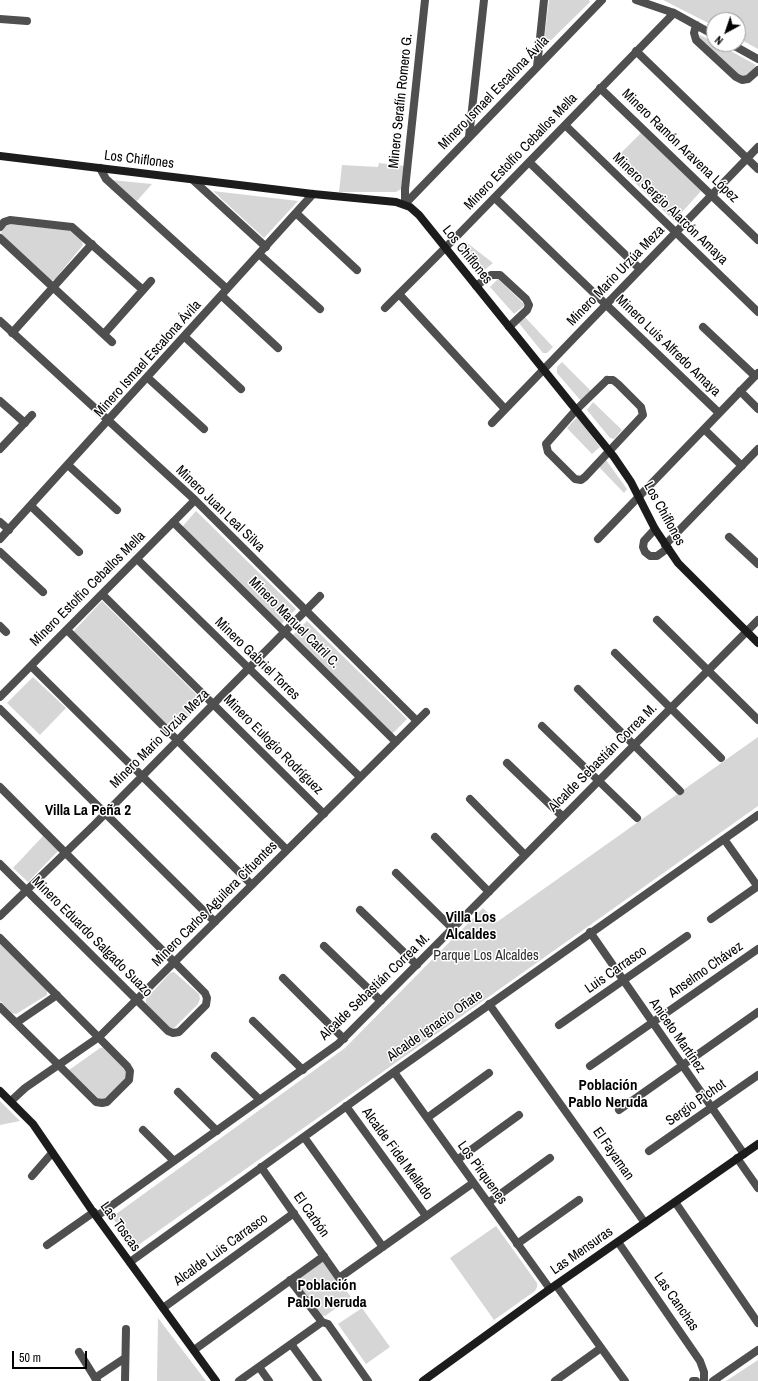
<!DOCTYPE html>
<html>
<head>
<meta charset="utf-8">
<style>
	body { margin:0 }
	#map { position:relative; width:758px; height:1381px; overflow:hidden; background:#fff; font-family:"Archivo Narrow",sans-serif }
	canvas { display:block }
	.north { position:absolute; left:706px; top:12px; width:40px; height:40px; box-sizing:border-box; background:#fff; border:1px solid #999; border-radius:50%; rotate:220deg; font-size:11px; font-weight:700; line-height:16px; text-align:center; color:#000 }
	.north::after { content:''; display:block; margin:auto; width:14px; height:18px; background:#000; clip-path:polygon(50% 0,100% 100%,50% 72%,0 100%) }
	.scale { position:absolute; left:12px; top:1351px; width:75px; height:18px; box-sizing:border-box; border:2px solid #000; border-top:0; padding-left:5px; font-size:12px; line-height:14px; white-space:nowrap; color:#000; -webkit-text-stroke:3px #fff; paint-order:stroke }
</style>
</head>
<body>
<div id="map">
<canvas width="758" height="1381"></canvas>
<div class="north">N</div>
<div class="scale">50 m</div>
</div>
<script>
const ctx = document.querySelector('canvas').getContext('2d');
ctx.lineJoin = 'round';
function paint(path, color) { ctx.fillStyle = color; ctx.fill(path, 'evenodd'); }
const shape = rows => new Path2D(rows.map(r => 'M' + r).join(''));
function strokePath(path, color, width, dash) { ctx.strokeStyle = color; ctx.lineWidth = width; ctx.lineCap = dash ? 'butt' : 'round'; ctx.setLineDash(dash || []); ctx.stroke(path); }
function drawText(font, color, halo, rows, align = 'center') {
  ctx.font = font + ' "Archivo Narrow",sans-serif'; ctx.lineWidth = 3; ctx.setLineDash([]); ctx.textBaseline = 'middle'; ctx.strokeStyle = halo; ctx.fillStyle = color; for (const [text, x, y, turn = 0] of rows) {
    ctx.save(); ctx.translate(x, y); ctx.rotate((+turn || 0) * Math.PI / 180); ctx.textAlign = isNaN(turn) ? turn : align; if (halo) ctx.strokeText(text, 0, 0); ctx.fillText(text, 0, 0); ctx.restore();
  }
}
const green = shape([
	[549,0,589,0,590,2,543,48],
	[663,0,758,0,758,49,738,38,738,20,714,20,714,26],
	[700,35,714,42,714,44,718,44,756,65,749,75,745,77,737,75,698,38],
	[641,133,701,191,674,221,613,161],
	[379,163,404,166,401,189,396,192,339,192,342,165,378,167],
	[111,180,152,184,136,202],
	[213,191,298,201,264,238],
	[8,224,69,230,82,241,83,245,55,279,51,281,2,236,1,230],
	[466,242,493,263,482,272,458,245],
	[498,279,525,305,514,314,490,287],
	[524,316,553,347,547,353,543,353,518,322],
	[562,362,592,392,581,401,557,373,557,367],
	[593,402,622,430,614,439,610,438,587,410],
	[577,417,600,447,592,454,567,428],
	[606,460,627,489,624,493,599,467],
	[196,511,296,609,281,624,182,527],
	[102,601,204,702,173,732,73,632],
	[307,621,407,719,392,734,292,636],
	[33,677,66,708,40,735,7,703],
	[758,737,758,806,137,1246,133,1246,112,1217,345,1048,483,908,497,922],
	[43,836,58,851,28,882,13,868],
	[0,943,47,991,47,995,16,1014,12,1013,0,1001],
	[174,972,199,994,200,999,198,1004,174,1028,170,1028,146,1004,146,999,170,973],
	[105,1047,127,1070,127,1078,104,1099,99,1099,69,1070,100,1048],
	[0,1101,20,1121,0,1125],
	[496,1226,537,1283,537,1287,535,1291,494,1320,450,1258],
	[321,1261,326,1263,351,1297,325,1316,319,1315,297,1284,297,1279],
	[362,1308,390,1347,366,1364,338,1324],
	[158,1318,206,1381,157,1381],
	[758,1360,758,1381,726,1381]
]);
const street = shape([
	[636,0,674,13,714,35],
	[0,19,27,21],
	[696,25,694,33,696,40,736,77,742,80,748,79,758,70],
	[731,44,758,59],
	[636,51,758,169],
	[537,67,544,0],
	[600,88,758,240],
	[565,125,758,312],
	[469,137,484,0],
	[529,162,640,269],
	[100,168,106,179,227,289],
	[193,180,266,247],
	[495,198,719,413],
	[405,204,602,0],
	[405,204,405,189,425,0],
	[296,213,357,270],
	[0,227,4,222,10,220,72,227,143,290],
	[0,238,112,342],
	[259,254,320,309],
	[476,286,491,275,500,275,526,299,529,305,527,310,509,327],
	[399,294,505,409],
	[222,296,278,348],
	[385,308,458,235,674,13],
	[0,321,195,500,417,721],
	[703,327,755,376],
	[12,333,92,244],
	[104,334,151,281],
	[185,337,241,389],
	[148,378,204,429],
	[607,380,613,380,618,384,641,407,643,415,585,477,581,480,575,479,548,452,546,444,576,410,607,380],
	[740,391,758,409],
	[0,401,25,423],
	[492,423,758,147],
	[704,429,742,466],
	[0,449,32,415],
	[68,465,117,510],
	[31,506,79,552],
	[0,522,9,530],
	[173,522,396,742],
	[655,529,644,541,643,547,645,552,650,556,657,556,668,548],
	[729,537,758,564],
	[0,539,313,194],
	[598,539,758,373],
	[665,545,758,449],
	[0,552,43,592],
	[137,559,360,777],
	[102,594,324,814],
	[657,620,758,720],
	[0,626,6,632],
	[67,630,287,850],
	[615,653,721,758],
	[31,666,252,885],
	[578,689,680,791],
	[0,697,195,500],
	[0,709,215,922],
	[542,726,637,818],
	[507,763,563,817],
	[0,787,205,993,207,998,206,1005,179,1032,173,1033,168,1031,0,864],
	[470,799,525,855],
	[435,837,489,892],
	[724,839,758,887],
	[396,873,453,929],
	[360,910,417,965],
	[0,916,94,825,320,596],
	[711,919,758,886],
	[590,932,744,1154],
	[0,938,127,1066,130,1071,129,1080,107,1102,102,1103,96,1102,0,1007],
	[324,946,381,1001],
	[283,978,344,1039],
	[489,1004,645,1223],
	[253,1021,303,1070],
	[16,1023,57,995],
	[559,1025,687,936],
	[215,1056,260,1100],
	[590,1066,758,949],
	[394,1072,550,1289],
	[178,1092,217,1131],
	[11,1101,25,1088,99,1037,426,712],
	[346,1106,426,1216],
	[619,1110,758,1012],
	[427,1118,489,1073],
	[143,1130,174,1161],
	[304,1137,383,1247],
	[649,1151,758,1075],
	[737,1158,758,1188],
	[457,1160,519,1115],
	[261,1167,339,1278,473,1183],
	[32,1176,52,1153],
	[675,1202,758,1323],
	[488,1203,550,1158],
	[97,1216,338,1044,758,620],
	[618,1242,700,1361,704,1372,704,1381],
	[517,1244,579,1200],
	[47,1245,94,1212],
	[130,1262,394,1072,758,815],
	[290,1280,322,1322,328,1324,368,1381],
	[556,1285,625,1381],
	[163,1308,294,1213],
	[291,1344,318,1381],
	[194,1350,324,1256],
	[79,1352,97,1381],
	[259,1367,269,1381],
	[95,1378,125,1358],
	[125,1381,126,1329],
	[239,1381,322,1322],
	[555,1381,601,1348],
	[693,1381,696,1381],
	[713,1381,758,1350]
]);
const secondary = shape([
	[0,156,313,194,396,202,410,207,419,215,614,457,631,482,655,529,678,563,758,643],
	[0,1091,33,1124,91,1209,216,1381],
	[423,1381,550,1289,758,1144]
]);
const streetNames = [
	["Minero Ismael Escalona Ávila",494,93,-46],
	["Minero Serafín Romero G.",401,101,-84],
	["Minero Ramón Aravena López",680,146,44],
	["Minero Estolfio Ceballos Mella",521,152,-46],
	["Los Chiflones",139,160,7],
	["Minero Sergio Alarcón Amaya",670,209,44],
	["Los Chiflones",467,255,51],
	["Minero Mario Urzúa Meza",616,276,-46],
	["Minero Luis Alfredo Amaya",668,346,44],
	["Minero Ismael Escalona Ávila",148,359,-48],
	["Minero Juan Leal Silva",220,509,44],
	["Los Chiflones",664,514,61],
	["Minero Estolfio Ceballos Mella",88,589,-45],
	["Minero Manuel Catril C.",294,623,45],
	["Minero Gabriel Torres",257,659,44],
	["Minero Mario Urzúa Meza",160,739,-45],
	["Minero Eulogio Rodríguez",273,745,45],
	["Alcalde Sebastián Correa M.",603,758,-45],
	["Minero Carlos Aguilera Cifuentes",215,904,-45],
	["Minero Eduardo Salgado Suazo",92,937,45],
	["Luis Carrasco",616,970,-35],
	["Anselmo Chávez",706,970,-35],
	["Alcalde Sebastián Correa M.",375,987,-44],
	["Alcalde Ignacio Oñate",435,1026,-35],
	["Aniceto Martínez",677,1036,55],
	["Sergio Pichot",696,1103,-35],
	["Alcalde Fidel Mellado",397,1154,54],
	["El Fayaman",613,1154,55],
	["Los Pirquenes",482,1173,54],
	["El Carbón",311,1215,55],
	["Las Toscas",120,1227,54],
	["Alcalde Luis Carrasco",221,1250,-36],
	["Las Mensuras",582,1251,-35],
	["Las Canchas",676,1302,55]
];
const parkNames = [
	["Parque Los Alcaldes",486,956]
];
const neighbourhoodNames = [
	["Villa La Peña 2",88,811],
	["Villa Los",471,918],
	["Alcaldes",471,935],
	["Población",608,1086],
	["Pablo Neruda",608,1103],
	["Población",327,1286],
	["Pablo Neruda",327,1303]
];
paint(green, '#d6d6d6');
strokePath(street, '#4f4f4f', 8);
strokePath(secondary, '#1c1c1c', 8);
drawText('14px', '#000', '#fff', streetNames);
drawText('14px', '#2d2d2d', '#fff', parkNames);
drawText('bold 15px', '#000', '#fff', neighbourhoodNames);
</script>
</body>
</html>
